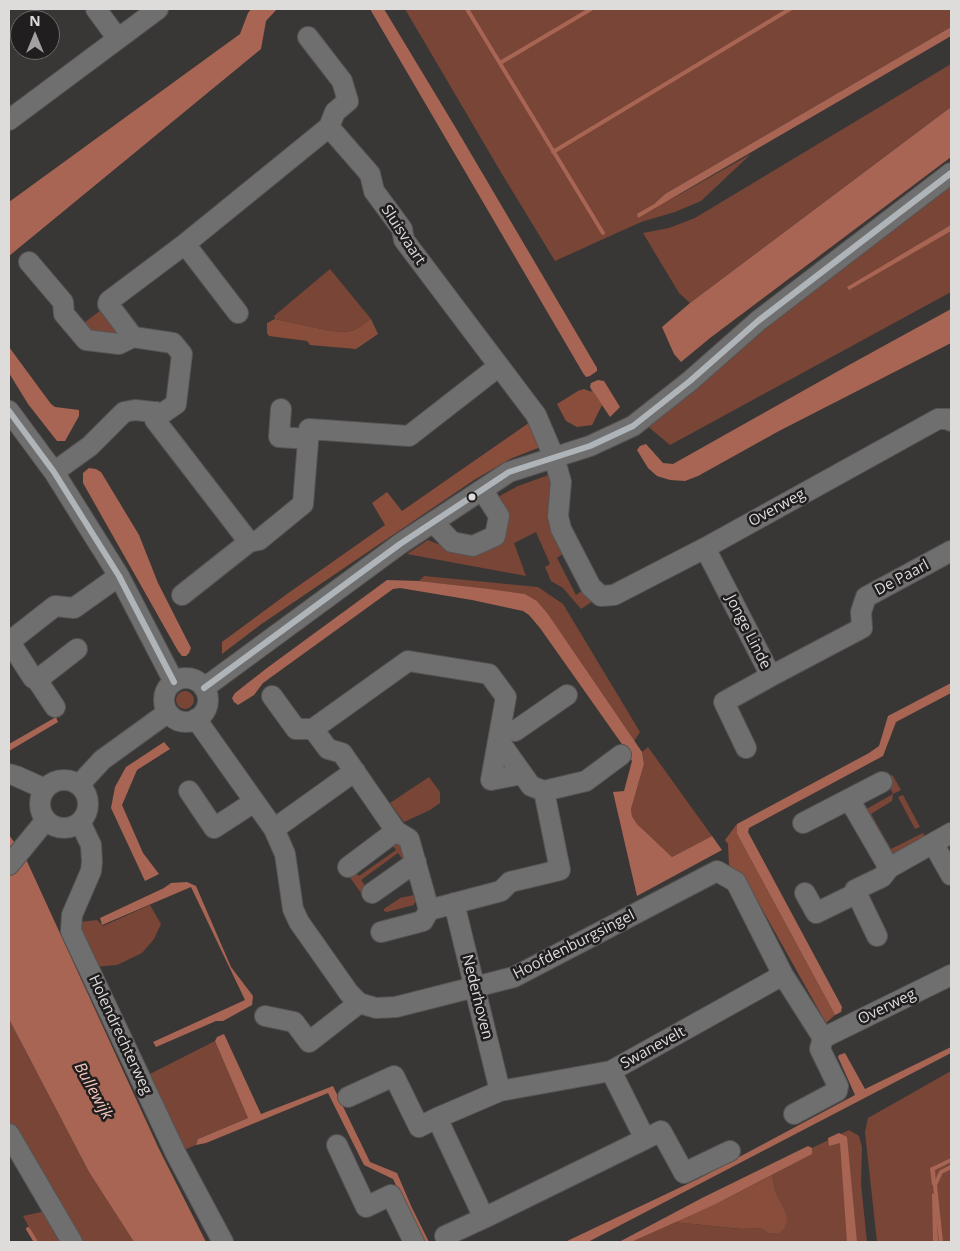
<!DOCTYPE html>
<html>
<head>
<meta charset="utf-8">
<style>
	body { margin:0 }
	#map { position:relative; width:960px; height:1251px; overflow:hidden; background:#393736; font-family:"Open Sans",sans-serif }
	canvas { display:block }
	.frame { position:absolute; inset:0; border:10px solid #dedbdb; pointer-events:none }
	.north { position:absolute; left:10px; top:10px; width:50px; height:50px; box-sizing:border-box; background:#201e1e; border:1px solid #6c6a6a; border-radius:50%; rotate:0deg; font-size:14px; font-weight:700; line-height:20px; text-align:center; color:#dedbdb }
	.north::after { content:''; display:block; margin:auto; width:18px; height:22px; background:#a4a2a1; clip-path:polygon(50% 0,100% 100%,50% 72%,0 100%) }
</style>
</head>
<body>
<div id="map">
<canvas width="960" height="1251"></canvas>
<div class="frame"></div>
<div class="north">N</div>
</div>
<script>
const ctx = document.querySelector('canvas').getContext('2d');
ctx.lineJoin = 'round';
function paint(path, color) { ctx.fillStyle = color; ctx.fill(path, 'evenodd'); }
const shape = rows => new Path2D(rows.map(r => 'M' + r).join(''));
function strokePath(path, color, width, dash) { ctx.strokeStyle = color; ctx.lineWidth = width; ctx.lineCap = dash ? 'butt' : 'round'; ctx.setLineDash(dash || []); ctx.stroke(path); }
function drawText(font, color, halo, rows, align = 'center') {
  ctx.font = font + ' "Open Sans",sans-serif'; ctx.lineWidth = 5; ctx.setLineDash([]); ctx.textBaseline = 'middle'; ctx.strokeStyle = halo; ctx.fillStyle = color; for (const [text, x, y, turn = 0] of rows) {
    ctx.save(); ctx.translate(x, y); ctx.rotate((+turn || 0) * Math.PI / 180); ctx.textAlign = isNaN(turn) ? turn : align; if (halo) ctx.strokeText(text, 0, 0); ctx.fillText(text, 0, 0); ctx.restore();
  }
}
const green = shape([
	[405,9,951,9,951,27,665,194,654,204,637,215,675,197,751,154,701,201,675,212,641,222,555,261,502,174],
	[951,64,951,107,690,303,679,293,643,233,669,228,695,218],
	[951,181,951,292,670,445,645,424,657,411],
	[330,269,371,319,355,330,345,332,331,331,275,319,274,316],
	[101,310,121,337,88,336,80,326],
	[557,472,565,552,557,558,576,595,584,589,593,601,581,609,563,588,551,581,545,567,550,564,536,532,514,543,526,576,407,554,428,540,450,549,481,549,496,498,518,486],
	[424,576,538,587,563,604,640,732,634,741,548,614,537,601,525,594,419,581],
	'176 700a9 9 0 1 1 18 0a9 9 0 1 1-18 0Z',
	[648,747,712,836,672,857,637,824,632,816,631,809,644,764,642,752],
	[891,775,893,776,901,790,893,794,892,801,871,814,891,849,923,833,927,840,894,856,863,811,893,794,885,778],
	[429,777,440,792,440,803,430,810,404,822,390,803],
	[903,795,920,827,915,829,898,797],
	[397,838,408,854,403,860,398,853,361,880,369,891,363,896,347,873,353,869,359,876,396,850,391,843],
	[414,895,417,902,414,903,414,905,387,912,384,911,384,909,400,898],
	[150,905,161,924,154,939,142,953,117,965,93,967,81,930,81,922,97,920,103,926],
	[9,1019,89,1172,134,1242,79,1242,9,1122],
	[215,1041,248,1118,198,1139,196,1145,179,1152,144,1077],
	[951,1071,951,1242,877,1242,865,1132,868,1118],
	[849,1130,859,1136,862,1147,861,1184,867,1242,630,1242,673,1222,742,1229,760,1228,769,1233,785,1210,775,1191,772,1175,811,1154,812,1148],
	[46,1211,65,1242,37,1242,23,1216]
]);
const forest = shape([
	[275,319,331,331,345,332,355,330,371,319,378,334,356,349,310,345,307,341,269,336,267,333,267,323],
	[590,387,602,405,592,425,577,427,566,421,557,404,578,391,584,389,592,392],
	[533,420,544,443,538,448,510,459,474,480,260,625,222,654,222,642,287,594,385,525,372,503,387,492,402,511],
	[737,824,737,834,835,1015,826,1023,743,875,729,866,728,844,725,840],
	[772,1175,775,1191,785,1210,787,1220,784,1229,779,1233,769,1233,760,1228,742,1229,673,1222,716,1204]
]);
const water = shape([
	[251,9,277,9,266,21,261,49,9,256,9,202,240,34,248,13],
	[370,9,384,9,457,130,597,368,597,371,590,376,586,377,583,373],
	[951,27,951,36,638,218,637,214,654,204,665,194],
	[951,107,951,157,710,338,681,362,674,354,662,327,690,303],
	[951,225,951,231,849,290,847,287],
	[951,309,951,343,779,431,698,476,685,481,670,480,657,476,648,468,637,450,640,446,646,444,663,463,673,464,849,365],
	[9,347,51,404,55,407,79,410,79,416,65,441,57,441,28,404,9,373],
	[598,380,604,381,620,407,610,417,590,387,591,383],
	[89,468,96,469,101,472,139,535,158,583,191,648,189,653,186,656,182,656,178,651,83,483,83,473],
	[387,580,419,581,489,589,525,594,537,601,548,614,642,752,644,764,631,809,632,816,637,824,672,857,712,836,722,850,637,896,613,792,624,791,632,761,624,747,540,628,529,615,523,611,472,600,400,588,393,589,263,683,254,695,238,705,234,702,232,698,235,693,267,668],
	[951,683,951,693,896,722,883,756,749,828,748,832,842,1007,841,1012,835,1015,737,834,737,824,869,753,879,746,888,716],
	[56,717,58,722,9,751,9,744],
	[164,742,170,749,137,770,122,805,143,853,159,874,145,881,111,808,115,787,126,767],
	[9,835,25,857,159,1149,206,1242,134,1242,89,1172,9,1019],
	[187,882,196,886,231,967,253,996,252,1005,223,1021,216,1021,156,1047,153,1042,245,1000,191,887,102,925,100,918,164,888,171,883],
	[224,1034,261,1114,333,1086,370,1162,397,1173,412,1208,429,1242,423,1242,393,1179,364,1165,328,1093,206,1143,196,1145,198,1139,248,1118,215,1041,217,1037],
	[951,1047,951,1053,588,1242,565,1242,700,1178,855,1095,838,1057,839,1055,845,1053,865,1089],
	[839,1133,847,1137,857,1242,847,1242,840,1143,829,1146,828,1138],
	[808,1146,812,1148,812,1154,716,1204,631,1242,619,1242,702,1198],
	[951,1158,951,1162,935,1170,936,1184,932,1185,930,1168],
	[936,1193,938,1242,933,1242,932,1194]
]);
const stream = shape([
	[467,9,603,233],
	[500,63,591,9],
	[553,152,790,9],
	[28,1229,36,1242],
	[941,1242,935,1185,941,1172,951,1167]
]);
const minor = shape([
	[96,9,118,39],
	[308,37,342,81,348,101,335,112,329,127,370,174,374,191,402,229,404,240,536,415,554,457,561,482,558,516,561,529,591,587,601,596,614,595,705,548,938,419,949,419,951,421],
	[9,120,158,9],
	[185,244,238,313],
	[29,262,63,302,64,314,86,340,119,344,133,337,173,343,182,354,176,404,163,413,135,410,124,412,90,446,54,472],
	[133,337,108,304,109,301,185,244,329,127],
	[281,409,279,437,308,439],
	[9,411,54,472,119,576,174,682],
	[156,412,155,420,249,542],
	[434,523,452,542,473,546,495,536,499,516,483,491],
	[705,548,771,676,724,702,746,748],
	[182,595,249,542,259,540,303,504,309,429,409,436,499,366],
	[9,641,33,678,37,680,55,707],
	[9,642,55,606,74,608,119,576],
	[771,676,862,628,861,612,866,597,951,551],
	'164 700a22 22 0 1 1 44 0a22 22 0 1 1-44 0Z',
	[37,680,77,649],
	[204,688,400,544,509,472,590,446,633,426,690,381,758,321,951,173],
	[272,696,296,729,313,729,328,749,342,753,396,831,409,839,429,910],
	[196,719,274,829,285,854,293,909,299,922,349,993,359,1003,376,1008,396,1007,514,977,717,871,736,882,783,975,823,1038,820,1049,838,1086,837,1091,794,1114],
	[501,728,515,731,567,695],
	[313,729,408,661,489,674,506,697,491,780,522,774],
	[499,741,531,786,544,791,586,781,621,755],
	[9,774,16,776,45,789],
	'40 804a24 24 0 1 1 48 0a24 24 0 1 1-48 0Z',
	[79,785,102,760,167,713],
	[189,791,214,828,254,802],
	[849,799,889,868],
	[80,822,91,845,92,862,91,871,72,915,71,931,176,1154,223,1242],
	[803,823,882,782],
	[274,829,355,771],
	[933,843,951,875],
	[9,865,46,820],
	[348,867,396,831],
	[372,893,416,862],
	[805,893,816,913,857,893],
	[454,903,500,1091,437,1118,484,1218,645,1139],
	[381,932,423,921,429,910,501,891,510,882,560,870,544,791],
	[877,936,855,890,882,877,889,868,951,833],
	[265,1016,294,1022,309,1042,359,1003],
	[823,1038,951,975],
	[500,1091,611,1071],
	[348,1097,394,1076,419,1127,437,1118],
	[9,1134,72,1242],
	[337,1145,366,1207,391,1195,414,1242],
	[730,1151,684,1173,661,1131,645,1139,611,1071,783,975],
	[445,1236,484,1218]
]);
const bus1 = shape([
	[9,411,54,472,119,576,174,682],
	[204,688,400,544,509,472,590,446,633,426,690,381,758,321,951,173]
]);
const markers = [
	[472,497,4.5,"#dedbdb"]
];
const streetNames = [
	["Sluisvaart",403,235,57],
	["Overweg",777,508,-29],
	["De Paarl",902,578,-28],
	["Jonge Linde",748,632,63],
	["Hoofdenburgsingel",574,945,-27],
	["Nederhoven",477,997,76],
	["Overweg",887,1007,-26],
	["Holendrechterweg",120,1035,65],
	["Swanevelt",653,1048,-29]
];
const waterNames = [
	["Bullewijk",93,1091,61]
];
paint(green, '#794536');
paint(forest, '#894d3b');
paint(water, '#a86553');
strokePath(stream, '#a86553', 4);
strokePath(minor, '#565454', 22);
strokePath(minor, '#706f6f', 20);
strokePath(bus1, '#afb4b9', 6);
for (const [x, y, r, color] of markers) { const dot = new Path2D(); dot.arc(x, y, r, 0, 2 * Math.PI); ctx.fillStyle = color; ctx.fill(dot); strokePath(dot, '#201e1e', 2); }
drawText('15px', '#dedbdb', '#201e1e', streetNames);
drawText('italic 16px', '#f4c9bd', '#201e1e', waterNames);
</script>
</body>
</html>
